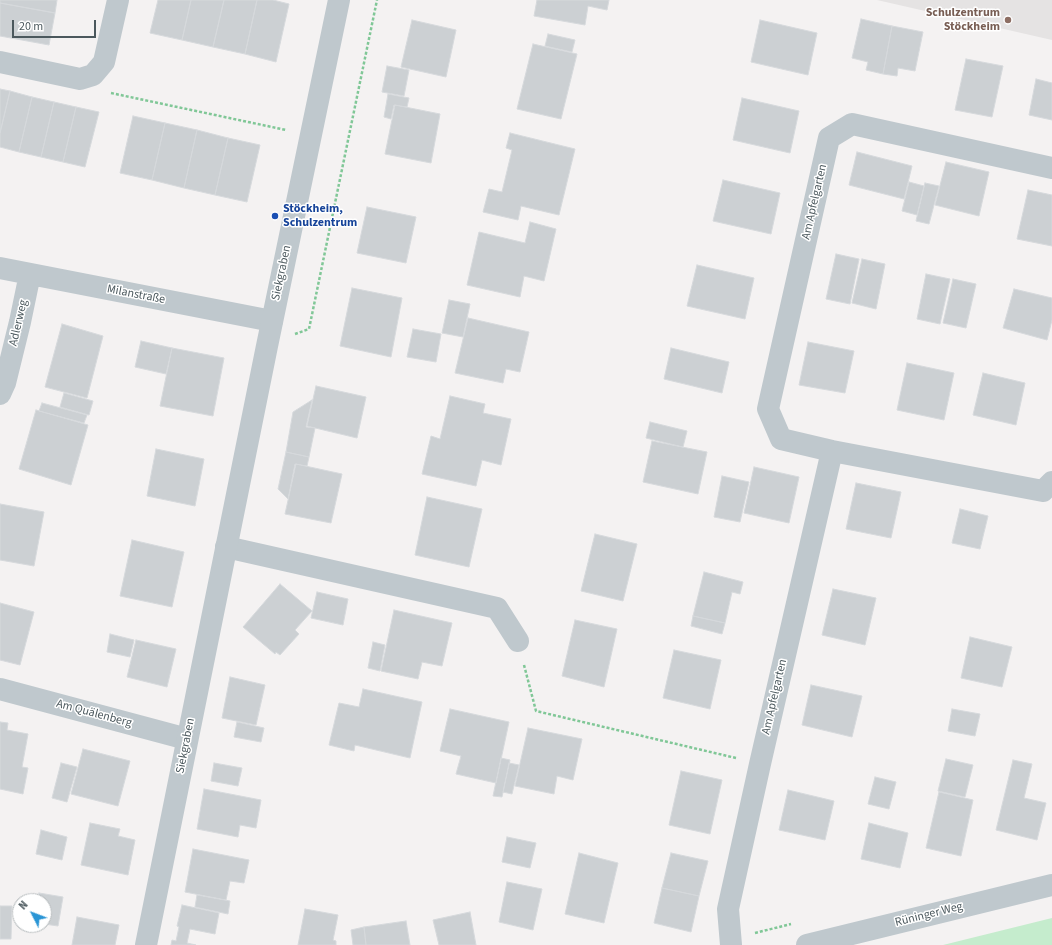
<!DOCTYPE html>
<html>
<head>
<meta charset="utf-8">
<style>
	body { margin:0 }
	#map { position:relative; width:1052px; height:945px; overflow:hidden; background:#f4f2f2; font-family:"Source Sans 3",sans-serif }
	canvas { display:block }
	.north { position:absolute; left:12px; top:893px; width:40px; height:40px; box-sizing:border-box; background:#fff; border:1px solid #b7bcbe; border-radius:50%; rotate:312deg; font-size:11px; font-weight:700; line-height:16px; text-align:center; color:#4b585d }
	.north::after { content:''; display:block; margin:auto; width:14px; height:18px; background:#2a95d5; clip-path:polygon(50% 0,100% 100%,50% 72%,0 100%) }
	.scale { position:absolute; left:12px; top:20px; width:84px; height:18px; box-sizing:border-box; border:2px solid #4b585d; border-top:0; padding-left:5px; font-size:12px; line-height:14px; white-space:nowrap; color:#4b585d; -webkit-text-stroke:3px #fff; paint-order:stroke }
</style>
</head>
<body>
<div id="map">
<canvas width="1052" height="945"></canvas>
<div class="north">N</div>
<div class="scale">20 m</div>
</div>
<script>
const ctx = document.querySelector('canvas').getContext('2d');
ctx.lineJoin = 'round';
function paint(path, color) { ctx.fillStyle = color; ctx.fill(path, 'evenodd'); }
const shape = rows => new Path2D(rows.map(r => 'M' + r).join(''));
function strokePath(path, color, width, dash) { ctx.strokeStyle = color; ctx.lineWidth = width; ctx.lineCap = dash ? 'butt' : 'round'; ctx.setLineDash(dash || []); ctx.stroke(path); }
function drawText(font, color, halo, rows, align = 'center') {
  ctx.font = font + ' "Source Sans 3",sans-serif'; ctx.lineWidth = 3; ctx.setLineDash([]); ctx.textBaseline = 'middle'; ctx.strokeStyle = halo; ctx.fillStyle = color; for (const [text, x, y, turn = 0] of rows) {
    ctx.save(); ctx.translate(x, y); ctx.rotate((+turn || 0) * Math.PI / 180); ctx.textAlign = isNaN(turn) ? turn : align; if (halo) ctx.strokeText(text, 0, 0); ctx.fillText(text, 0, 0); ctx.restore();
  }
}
const education = shape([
	[877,0,1052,0,1052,40]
]);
const green = shape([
	[1052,918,1052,945,943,945]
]);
const building = shape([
	[0,0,57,0,55,13,0,3,0,0],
	[158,0,191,0,182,40,150,33,158,0],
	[191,0,224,0,213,47,182,40,191,0],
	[224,0,257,0,245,54,213,47,224,0],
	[257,0,273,0,289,4,276,62,245,54,257,0],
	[537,0,609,0,607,10,588,6,585,25,534,16,537,0],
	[0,3,55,13,49,45,0,36,0,3],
	[861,19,892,26,883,74,866,70,868,62,852,58,861,19],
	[412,20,456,30,446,77,401,67,412,20],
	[760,20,817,33,808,75,751,62,760,20],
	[892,26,923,32,915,71,898,68,897,76,883,74,892,26],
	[548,34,575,40,572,52,545,46,548,34],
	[533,44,577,54,561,119,517,109,533,44],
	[966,59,1003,66,992,117,955,110,966,59],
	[387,66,409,70,404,96,382,92,387,66],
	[1036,79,1052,83,1052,120,1029,115,1036,79],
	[0,89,10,91,0,133,0,89],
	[10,91,32,97,19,152,0,147,0,133,10,91],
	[388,94,409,98,407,107,394,105,391,119,384,117,388,94],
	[32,97,54,102,41,157,19,152,32,97],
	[742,98,799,111,790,153,733,140,742,98],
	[54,102,76,107,63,162,41,157,54,102],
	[395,105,440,114,431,163,385,154,395,105],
	[76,107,99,112,85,167,63,162,76,107],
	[133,116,165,123,152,180,120,173,133,116],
	[165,123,197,130,184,188,152,180,165,123],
	[197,130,228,138,215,195,184,188,197,130],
	[510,133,575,149,559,215,521,206,518,220,483,212,489,189,502,192,512,150,506,148,510,133],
	[228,138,260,145,247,202,215,195,228,138],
	[857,152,912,166,904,199,849,185,857,152],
	[946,162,989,172,979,216,935,205,946,162],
	[723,180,780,193,771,234,713,221,723,180],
	[909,182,924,186,917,215,902,211,909,182],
	[925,183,939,186,929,224,916,221,925,183],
	[1028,190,1052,195,1052,246,1017,239,1028,190],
	[367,207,416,217,406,263,357,253,367,207],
	[530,222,556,229,544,281,524,276,520,297,467,285,479,232,525,243,530,222],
	[836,254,859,259,850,304,826,299,836,254],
	[862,259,885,264,876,309,852,303,862,259],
	[697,265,754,278,745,319,687,306,697,265],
	[926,274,950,279,940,324,917,319,926,274],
	[953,279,976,284,966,328,943,323,953,279],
	[352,288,402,298,391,357,340,346,352,288],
	[1014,289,1052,298,1052,320,1047,340,1003,328,1014,289],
	[449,300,470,304,463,337,442,333,449,300],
	[468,318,529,332,520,372,506,369,503,383,455,373,468,318],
	[62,324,103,336,87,398,45,387,62,324],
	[413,329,441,334,436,362,407,357,413,329],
	[141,341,172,348,166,374,135,367,141,341],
	[808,342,854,351,845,393,799,385,808,342],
	[172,348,224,358,213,416,160,406,172,348],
	[671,348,729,362,722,393,664,379,671,348],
	[907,363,954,373,944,420,897,410,907,363],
	[983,373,1025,383,1016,425,973,415,983,373],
	[316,386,366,397,357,438,307,426,316,386],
	[64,393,93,401,89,415,60,407,64,393],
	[450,396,485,404,483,413,511,419,501,465,482,460,476,486,422,474,431,436,440,439,450,396],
	[312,400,306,427,315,428,309,457,286,452,293,412,312,400],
	[42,403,87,415,84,423,39,411,42,403],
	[36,410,88,425,71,485,19,469,36,410],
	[650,422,687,431,683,447,646,438,650,422],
	[652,441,707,452,698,494,643,482,652,441],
	[156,449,204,459,195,506,147,496,156,449],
	[286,452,309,457,307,466,295,464,288,499,278,489,286,452],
	[296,464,342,474,331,523,285,514,296,464],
	[754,467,799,477,789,523,744,513,754,467],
	[722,476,749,482,740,522,714,517,722,476],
	[856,483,901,492,891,538,846,529,856,483],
	[427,497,482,509,469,567,415,555,427,497],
	[0,504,44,512,34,566,0,560,0,504],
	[960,509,988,516,980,549,952,543,960,509],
	[595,534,637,544,623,601,581,591,595,534],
	[132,540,184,552,172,607,120,596,132,540],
	[704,572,743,582,740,594,732,592,725,623,693,616,704,572],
	[280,584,312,611,295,630,299,634,280,655,276,652,275,654,243,627,280,584],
	[833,589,876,598,865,645,822,635,833,589],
	[317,592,348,599,343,625,311,618,317,592],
	[0,603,34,612,20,665,0,660,0,603],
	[394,610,452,623,442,666,422,662,418,679,381,671,394,610],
	[693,616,725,623,722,634,691,626,693,616],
	[575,620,617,629,604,687,562,676,575,620],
	[110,634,134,640,130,657,107,652,110,634],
	[970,637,1012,647,1002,687,961,678,970,637],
	[136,640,176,649,167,687,127,677,136,640],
	[373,642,385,645,380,671,368,668,373,642],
	[674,650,721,660,710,709,663,698,674,650],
	[230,677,265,685,256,725,222,718,230,677],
	[811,685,862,696,852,737,802,725,811,685],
	[363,689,422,702,410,758,355,745,354,751,329,745,339,703,359,707,363,689],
	[450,709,509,722,496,783,456,774,461,756,440,751,450,709],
	[952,709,980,714,975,736,948,731,952,709],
	[0,722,8,723,7,730,28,734,22,767,28,768,23,794,0,789,0,722],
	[237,722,264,728,261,742,234,737,237,722],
	[528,728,582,739,573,780,557,776,554,794,515,786,528,728],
	[83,749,130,761,118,806,71,794,83,749],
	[501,758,510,760,502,797,493,796,501,758],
	[946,759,973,765,965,797,938,791,946,759],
	[1013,760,1032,764,1024,798,1046,803,1037,840,996,830,1013,760],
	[61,763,77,767,67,802,52,798,61,763],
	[214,763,242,768,238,786,211,781,214,763],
	[509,763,519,765,512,794,503,792,509,763],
	[681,771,722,780,710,834,669,825,681,771],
	[875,777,896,782,889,809,868,804,875,777],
	[204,789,261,800,256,828,240,825,238,837,197,829,204,789],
	[788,790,834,801,825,840,779,830,788,790],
	[939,792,973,800,961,856,926,848,939,792],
	[90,823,120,829,118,836,135,840,128,875,81,865,90,823],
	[869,823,908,833,900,868,861,859,869,823],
	[41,830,67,837,62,860,36,854,41,830],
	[507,837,536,843,530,868,502,862,507,837],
	[193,849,249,860,244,883,230,881,226,900,185,892,193,849],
	[579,853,618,863,604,923,565,914,579,853],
	[671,853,708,861,699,896,662,888,671,853],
	[507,882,542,889,533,930,499,922,507,882],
	[662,888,699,896,691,932,654,923,662,888],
	[39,893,63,897,58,926,44,924,44,901,38,901,39,893],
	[197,895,230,901,228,914,195,907,197,895],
	[182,905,219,913,215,934,190,929,187,943,196,945,171,945,172,940,176,941,179,927,177,926,182,905],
	[0,906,12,906,11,939,0,939,0,906],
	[305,909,338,915,333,940,336,941,336,945,298,945,305,909],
	[470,912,476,945,439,945,433,920,470,912],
	[77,917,119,925,115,945,72,945,77,917],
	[406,921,410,945,366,945,364,927,406,921],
	[364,927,366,945,353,945,351,930,364,927]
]);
const path = shape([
	[111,93,286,130],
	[295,334,309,329,377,0],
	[524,665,536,711,736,758],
	[755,933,791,924]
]);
const minor = shape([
	[0,62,80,79,93,75,104,62,118,0],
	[1052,168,852,124,829,138,768,409,781,439,832,451,1043,491,1052,482],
	[0,268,272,321],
	[0,394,5,383,20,322,30,274],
	[226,547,497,608,518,641],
	[0,689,187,739],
	[731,945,728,909,760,764,832,451]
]);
const tertiary = shape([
	[146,945,267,346,339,0],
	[807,945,1052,885]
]);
const markers = [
	[1008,20,4,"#8d6e63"],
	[275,216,4,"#1a4fb4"]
];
const educationNames = [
	["Schulzentrum",1000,13],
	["Stöckheim",1000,27]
];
const streetNames = [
	["Am Apfelgarten",815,202,-77],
	["Siekgraben",282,273,-78],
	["Milanstraße",136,295,11],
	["Adlerweg",19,323,-77],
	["Am Apfelgarten",775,697,-77],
	["Am Quälenberg",94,714,15],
	["Siekgraben",186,746,-79],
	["Rüninger Weg",929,915,-14]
];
const transitNames = [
	["Stöckheim,",283,209],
	["Schulzentrum",283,223]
];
paint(education, '#e5e3e3');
paint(green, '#c5eccd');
paint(building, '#ccd0d3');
strokePath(building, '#d6d9dc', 1);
strokePath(path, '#80c797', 2.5, [3, 2]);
strokePath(minor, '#bfc8cd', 22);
strokePath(tertiary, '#bfc8cd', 22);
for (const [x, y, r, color] of markers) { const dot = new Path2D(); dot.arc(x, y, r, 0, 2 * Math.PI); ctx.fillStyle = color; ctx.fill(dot); strokePath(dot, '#fff', 1.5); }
drawText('bold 12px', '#785e54', '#fff', educationNames, 'right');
drawText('12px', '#4b585d', '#fff', streetNames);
drawText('bold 12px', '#164399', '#fff', transitNames, 'left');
</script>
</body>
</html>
